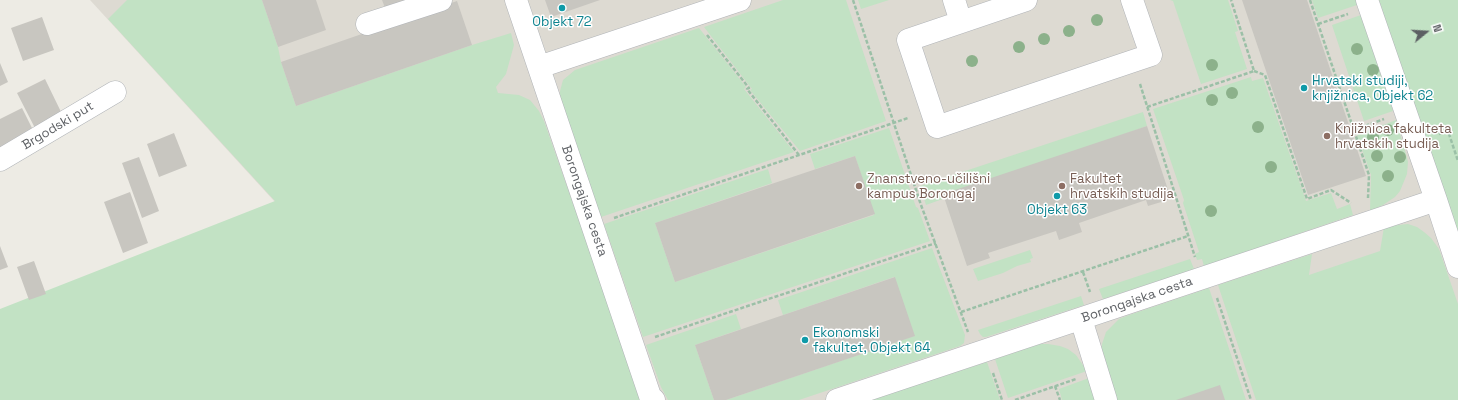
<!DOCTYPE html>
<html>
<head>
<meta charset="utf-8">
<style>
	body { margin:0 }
	#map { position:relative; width:1458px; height:400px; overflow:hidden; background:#edebe4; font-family:"Space Grotesk",sans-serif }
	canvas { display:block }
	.north { position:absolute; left:1406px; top:12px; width:40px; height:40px; -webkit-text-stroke:3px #fff; paint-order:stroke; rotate:72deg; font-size:11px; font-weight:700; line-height:16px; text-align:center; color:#5c5f63 }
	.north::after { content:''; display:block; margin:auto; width:14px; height:18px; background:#5c5f63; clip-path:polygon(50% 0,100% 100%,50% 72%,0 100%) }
</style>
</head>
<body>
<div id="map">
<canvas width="1458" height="400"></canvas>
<div class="north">N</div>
</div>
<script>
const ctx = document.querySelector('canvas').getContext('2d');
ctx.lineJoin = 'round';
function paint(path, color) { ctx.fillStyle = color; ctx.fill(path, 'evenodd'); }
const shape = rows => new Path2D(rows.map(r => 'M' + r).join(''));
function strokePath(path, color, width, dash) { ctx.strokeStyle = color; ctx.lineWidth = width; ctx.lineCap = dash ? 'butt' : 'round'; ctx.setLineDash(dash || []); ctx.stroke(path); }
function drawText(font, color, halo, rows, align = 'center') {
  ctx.font = font + ' "Space Grotesk",sans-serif'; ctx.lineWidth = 3; ctx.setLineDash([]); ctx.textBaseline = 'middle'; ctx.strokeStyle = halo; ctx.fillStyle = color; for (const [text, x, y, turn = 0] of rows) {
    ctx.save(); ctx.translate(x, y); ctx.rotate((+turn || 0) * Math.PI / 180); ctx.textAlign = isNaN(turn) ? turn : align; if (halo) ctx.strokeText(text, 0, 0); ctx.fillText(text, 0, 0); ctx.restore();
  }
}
const education = shape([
	[90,0,1458,0,1458,400,466,400,275,202]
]);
const green = shape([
	[127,0,262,0,278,47,281,62,296,106,472,45,511,33,514,45,506,74,496,87,498,93,519,95,530,100,539,111,544,121,642,400,0,400,0,309,275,201,108,19],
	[783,0,846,0,886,121,800,151,750,90,752,89,704,27],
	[858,0,889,0,861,9],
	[1170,0,1228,0,1238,31,1235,32,1247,69,1201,84,1173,1],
	[1312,0,1356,0,1357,5,1318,18],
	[1379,0,1458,0,1458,235,1426,141],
	[1361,15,1393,111,1364,121,1332,25],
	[699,28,746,87,744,89,794,152,601,217,560,100,560,91,563,80,575,70],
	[1251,77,1252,81,1263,78,1306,201,1331,193,1337,209,1350,204,1353,215,1204,266,1202,259,1197,260,1195,254,1199,252,1183,203,1184,200,1153,109],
	[1143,112,1147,126,926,205,920,186],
	[1396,120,1406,154,1408,162,1407,174,1400,191,1395,197,1383,205,1370,211,1371,175,1357,135],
	[889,128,916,207,918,208,930,241,643,337,604,224,768,169,772,183,655,223,675,282,874,215,855,156,815,169,810,154],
	[1408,224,1417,227,1424,232,1431,238,1439,249,1458,304,1458,400,1256,400,1218,285,1312,254,1309,275,1380,251,1384,227,1398,225],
	[932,248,965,335,964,343,960,346,799,400,726,400,914,336,894,277,783,315,778,300],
	[1030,250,1033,258,1030,259,1031,262,1017,266,1003,273,978,281,973,269],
	[1190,259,1194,269,1103,299,1099,289],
	[1209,288,1246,400,1115,400,1101,356,1102,344,1106,332,1119,319,1129,315],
	[1081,296,1084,305,986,337,983,337,980,334,978,330],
	[736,314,741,329,695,345,714,400,668,400,661,387,646,345],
	[1040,344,1048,344,1060,346,1068,349,1076,355,1087,371,1008,398,995,359],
	[987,362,1000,400,870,400],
	[1089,378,1096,400,1062,400,1059,389]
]);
const building = shape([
	[262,0,316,0,326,30,278,47],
	[382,0,424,0,387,13],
	[545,0,600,0,551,17],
	[1242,0,1307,0,1366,176,1308,195],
	[457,1,472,45,296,106,281,62],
	[42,17,54,50,23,61,11,28],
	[0,63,8,82,0,86],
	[45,79,64,118,37,132,17,93],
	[22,108,35,134,0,151,0,119],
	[1147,126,1171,199,1148,206,1146,200,1079,223,1082,232,1059,240,1056,231,988,253,990,258,967,266,943,194],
	[174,133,187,166,159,177,147,144],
	[855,156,875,214,675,282,655,223],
	[139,157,159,211,142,218,122,163],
	[130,192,148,243,123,253,104,202],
	[0,246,8,267,0,270],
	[34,261,46,294,29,300,17,267],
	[895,277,915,336,726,400,714,400,695,345],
	[1220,385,1225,400,1176,400]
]);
const path = shape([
	[853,0,921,205,968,332],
	[1310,0,1369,175,1368,198],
	[1318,24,1348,14],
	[707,35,749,88,747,89,799,155],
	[1254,71,1265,75,1307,199,1331,190,1351,203],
	[1140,84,1195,257],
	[1147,107,1254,71,1231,0],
	[1354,130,1384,119],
	[1439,134,1448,131,1458,161],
	[614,218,908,118],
	[1083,272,1090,292],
	[1217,298,1251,400],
	[961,312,1188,236],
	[655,337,936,243],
	[993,373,1002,400],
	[1055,386,1060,400],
	[1015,400,1076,379]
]);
const minor = shape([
	[516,0,650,396,654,400],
	[954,0,961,22],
	[1026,0,908,40,937,127,1151,55,1132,0],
	[1367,0,1436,200,1458,267],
	[367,24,441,0],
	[539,67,740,0],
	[0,160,115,92],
	[1081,319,1106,400],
	[837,400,1436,200]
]);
const trees = [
	[1097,20],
	[1069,31],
	[1044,39],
	[1019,47],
	[1357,49],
	[972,61],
	[1212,65],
	[1373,70],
	[1232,93],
	[1212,100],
	[1258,127],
	[1388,130],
	[1373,137],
	[1377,156],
	[1400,157],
	[1271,167],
	[1388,176],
	[1211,211]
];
const markers = [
	[562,8,4,"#0f9aa8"],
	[1304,88,4,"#0f9aa8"],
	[1327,136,4,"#8d6e63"],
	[859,186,4,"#8d6e63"],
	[1062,186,4,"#8d6e63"],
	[1057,196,4,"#0f9aa8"],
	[805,340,4,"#0f9aa8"]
];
const cultureNames = [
	["Objekt 72",562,22],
	["Hrvatski studiji,",1312,81,"left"],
	["knjižnica, Objekt 62",1312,96,"left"],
	["Objekt 63",1057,210],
	["Ekonomski",813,333,"left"],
	["fakultet, Objekt 64",813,348,"left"]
];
const streetNames = [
	["Brgodski put",58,126,-31],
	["Borongajska cesta",584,201,71],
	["Borongajska cesta",1137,300,-19]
];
const educationNames = [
	["Knjižnica fakulteta",1335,129],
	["hrvatskih studija",1335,144],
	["Znanstveno-učilišni",867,179],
	["kampus Borongaj",867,194],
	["Fakultet",1070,179],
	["hrvatskih studija",1070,194]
];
paint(education, '#dddad2');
paint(green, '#c2e2c4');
paint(building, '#c8c6c0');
strokePath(minor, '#b1b4b8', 23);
strokePath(path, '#9bc0a7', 2.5, [4, 2]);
strokePath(minor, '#fff', 22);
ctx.fillStyle = '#8cb18b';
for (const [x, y] of trees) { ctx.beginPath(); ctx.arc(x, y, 6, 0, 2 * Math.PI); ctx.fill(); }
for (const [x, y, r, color] of markers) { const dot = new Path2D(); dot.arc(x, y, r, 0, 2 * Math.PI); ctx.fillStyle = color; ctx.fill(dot); strokePath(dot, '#fff', 1.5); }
drawText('13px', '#0d838f', '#fff', cultureNames);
drawText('13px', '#5c5f63', '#fff', streetNames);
drawText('13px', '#785e54', '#fff', educationNames, 'left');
</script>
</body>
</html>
